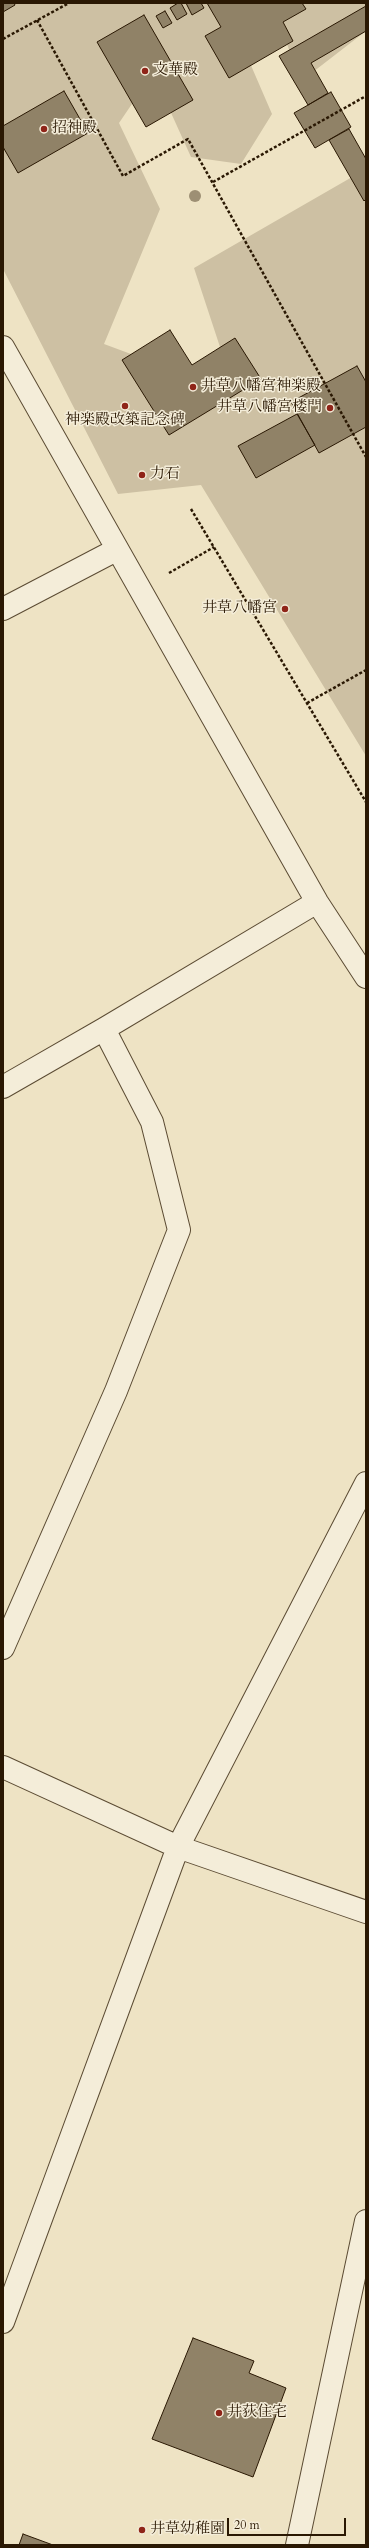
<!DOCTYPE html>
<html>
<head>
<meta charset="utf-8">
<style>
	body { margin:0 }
	#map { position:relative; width:369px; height:2548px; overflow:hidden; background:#eee3c4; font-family:Cardo,serif }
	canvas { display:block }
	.frame { position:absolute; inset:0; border:4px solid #2a1803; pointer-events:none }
	.scale { position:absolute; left:227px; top:2518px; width:119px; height:18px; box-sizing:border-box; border:2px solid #2a1803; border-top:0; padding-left:5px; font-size:12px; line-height:14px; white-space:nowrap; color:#2a1803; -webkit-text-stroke:3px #f4edd9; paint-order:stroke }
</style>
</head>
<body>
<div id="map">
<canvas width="369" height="2548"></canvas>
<div class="frame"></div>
<div class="scale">20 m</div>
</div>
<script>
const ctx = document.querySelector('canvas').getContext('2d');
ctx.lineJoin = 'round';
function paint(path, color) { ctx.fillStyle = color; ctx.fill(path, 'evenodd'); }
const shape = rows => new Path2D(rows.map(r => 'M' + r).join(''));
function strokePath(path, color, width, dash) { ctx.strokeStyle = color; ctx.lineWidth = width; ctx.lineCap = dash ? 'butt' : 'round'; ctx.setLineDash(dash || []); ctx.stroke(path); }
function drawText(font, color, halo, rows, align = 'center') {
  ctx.font = font + ' Cardo,"Noto Serif JP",serif'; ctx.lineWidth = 3; ctx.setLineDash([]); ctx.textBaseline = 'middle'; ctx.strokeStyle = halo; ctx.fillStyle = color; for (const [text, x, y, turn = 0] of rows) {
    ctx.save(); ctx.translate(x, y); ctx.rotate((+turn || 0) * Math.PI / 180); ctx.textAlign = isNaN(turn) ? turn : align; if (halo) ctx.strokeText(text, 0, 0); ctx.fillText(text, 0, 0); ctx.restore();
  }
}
const green = shape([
	[3,3,224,3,272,114,241,164,191,157,153,73,119,123,160,209,104,344,193,377,220,347,194,268,366,169,366,756,201,485,118,494,3,269],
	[273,3,366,3,366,31,300,82]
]);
const building = shape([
	[3,3,14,3,15,5,3,12,3,3],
	[178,3,181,3,187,14,177,20,170,8,178,3],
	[186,3,201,3,204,8,192,15,186,3],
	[207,3,302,3,306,9,283,22,293,41,229,78,205,36,221,27,207,3],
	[366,6,366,31,311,63,328,93,308,105,279,56,366,6],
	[165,11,172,23,163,28,156,16,165,11],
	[144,15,193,100,146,127,97,42,144,15],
	[64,91,88,133,18,173,3,147,3,126,64,91],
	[331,92,351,127,315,148,294,113,331,92],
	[349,129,366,159,366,199,364,201,329,140,349,129],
	[170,330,192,365,235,338,261,379,169,435,122,360,170,330],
	[357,366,366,382,366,427,319,453,291,402,357,366],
	[297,414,315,445,256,478,238,446,297,414],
	[193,2338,254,2361,249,2373,286,2388,253,2477,152,2439,193,2338],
	[23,2534,53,2545,19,2545,23,2534]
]);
const path = shape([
	[37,20,123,176,188,139,366,457],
	[3,39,69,3],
	[213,182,366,96],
	[191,509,366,802],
	[169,573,214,547],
	[307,703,366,670]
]);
const minor = shape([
	[3,347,317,902,366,977],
	[3,609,116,550],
	[3,1087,104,1029,317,902],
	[3,1648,116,1391,179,1230,152,1122,104,1029],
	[3,1767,178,1847,366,1912],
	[3,2322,178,1847,366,1483],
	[297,2545,366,2221]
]);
const trees = [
	[195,196]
];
const markers = [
	[145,71,4,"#8f2418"],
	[44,129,4,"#8f2418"],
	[193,387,4,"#8f2418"],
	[125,406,4,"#8f2418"],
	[330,408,4,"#8f2418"],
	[142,475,4,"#8f2418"],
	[285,609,4,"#8f2418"],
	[219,2413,4,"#8f2418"],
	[142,2530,4,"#8f2418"]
];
const poiNames = [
	["文華殿",153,71],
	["招神殿",52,129],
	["井草八幡宮神楽殿",201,387],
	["井草八幡宮楼門",322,408,"right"],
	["神楽殿改築記念碑",125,421,"center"],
	["力石",150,475],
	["井草八幡宮",277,609,"right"],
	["井荻住宅",227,2413],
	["井草幼稚園",150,2530]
];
paint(green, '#cdc0a3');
paint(building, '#908267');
strokePath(building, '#2a1803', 1);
strokePath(minor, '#5b4b33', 24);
strokePath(path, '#2a1803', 2.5, [3, 2]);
strokePath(minor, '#f4edd9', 22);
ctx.fillStyle = '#9d8f74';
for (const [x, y] of trees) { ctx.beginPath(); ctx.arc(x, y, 6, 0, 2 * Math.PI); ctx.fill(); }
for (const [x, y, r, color] of markers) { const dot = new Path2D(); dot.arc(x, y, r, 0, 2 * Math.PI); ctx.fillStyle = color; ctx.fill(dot); strokePath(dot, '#f4edd9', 1.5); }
drawText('15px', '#2a1803', '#f4edd9', poiNames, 'left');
</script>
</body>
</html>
